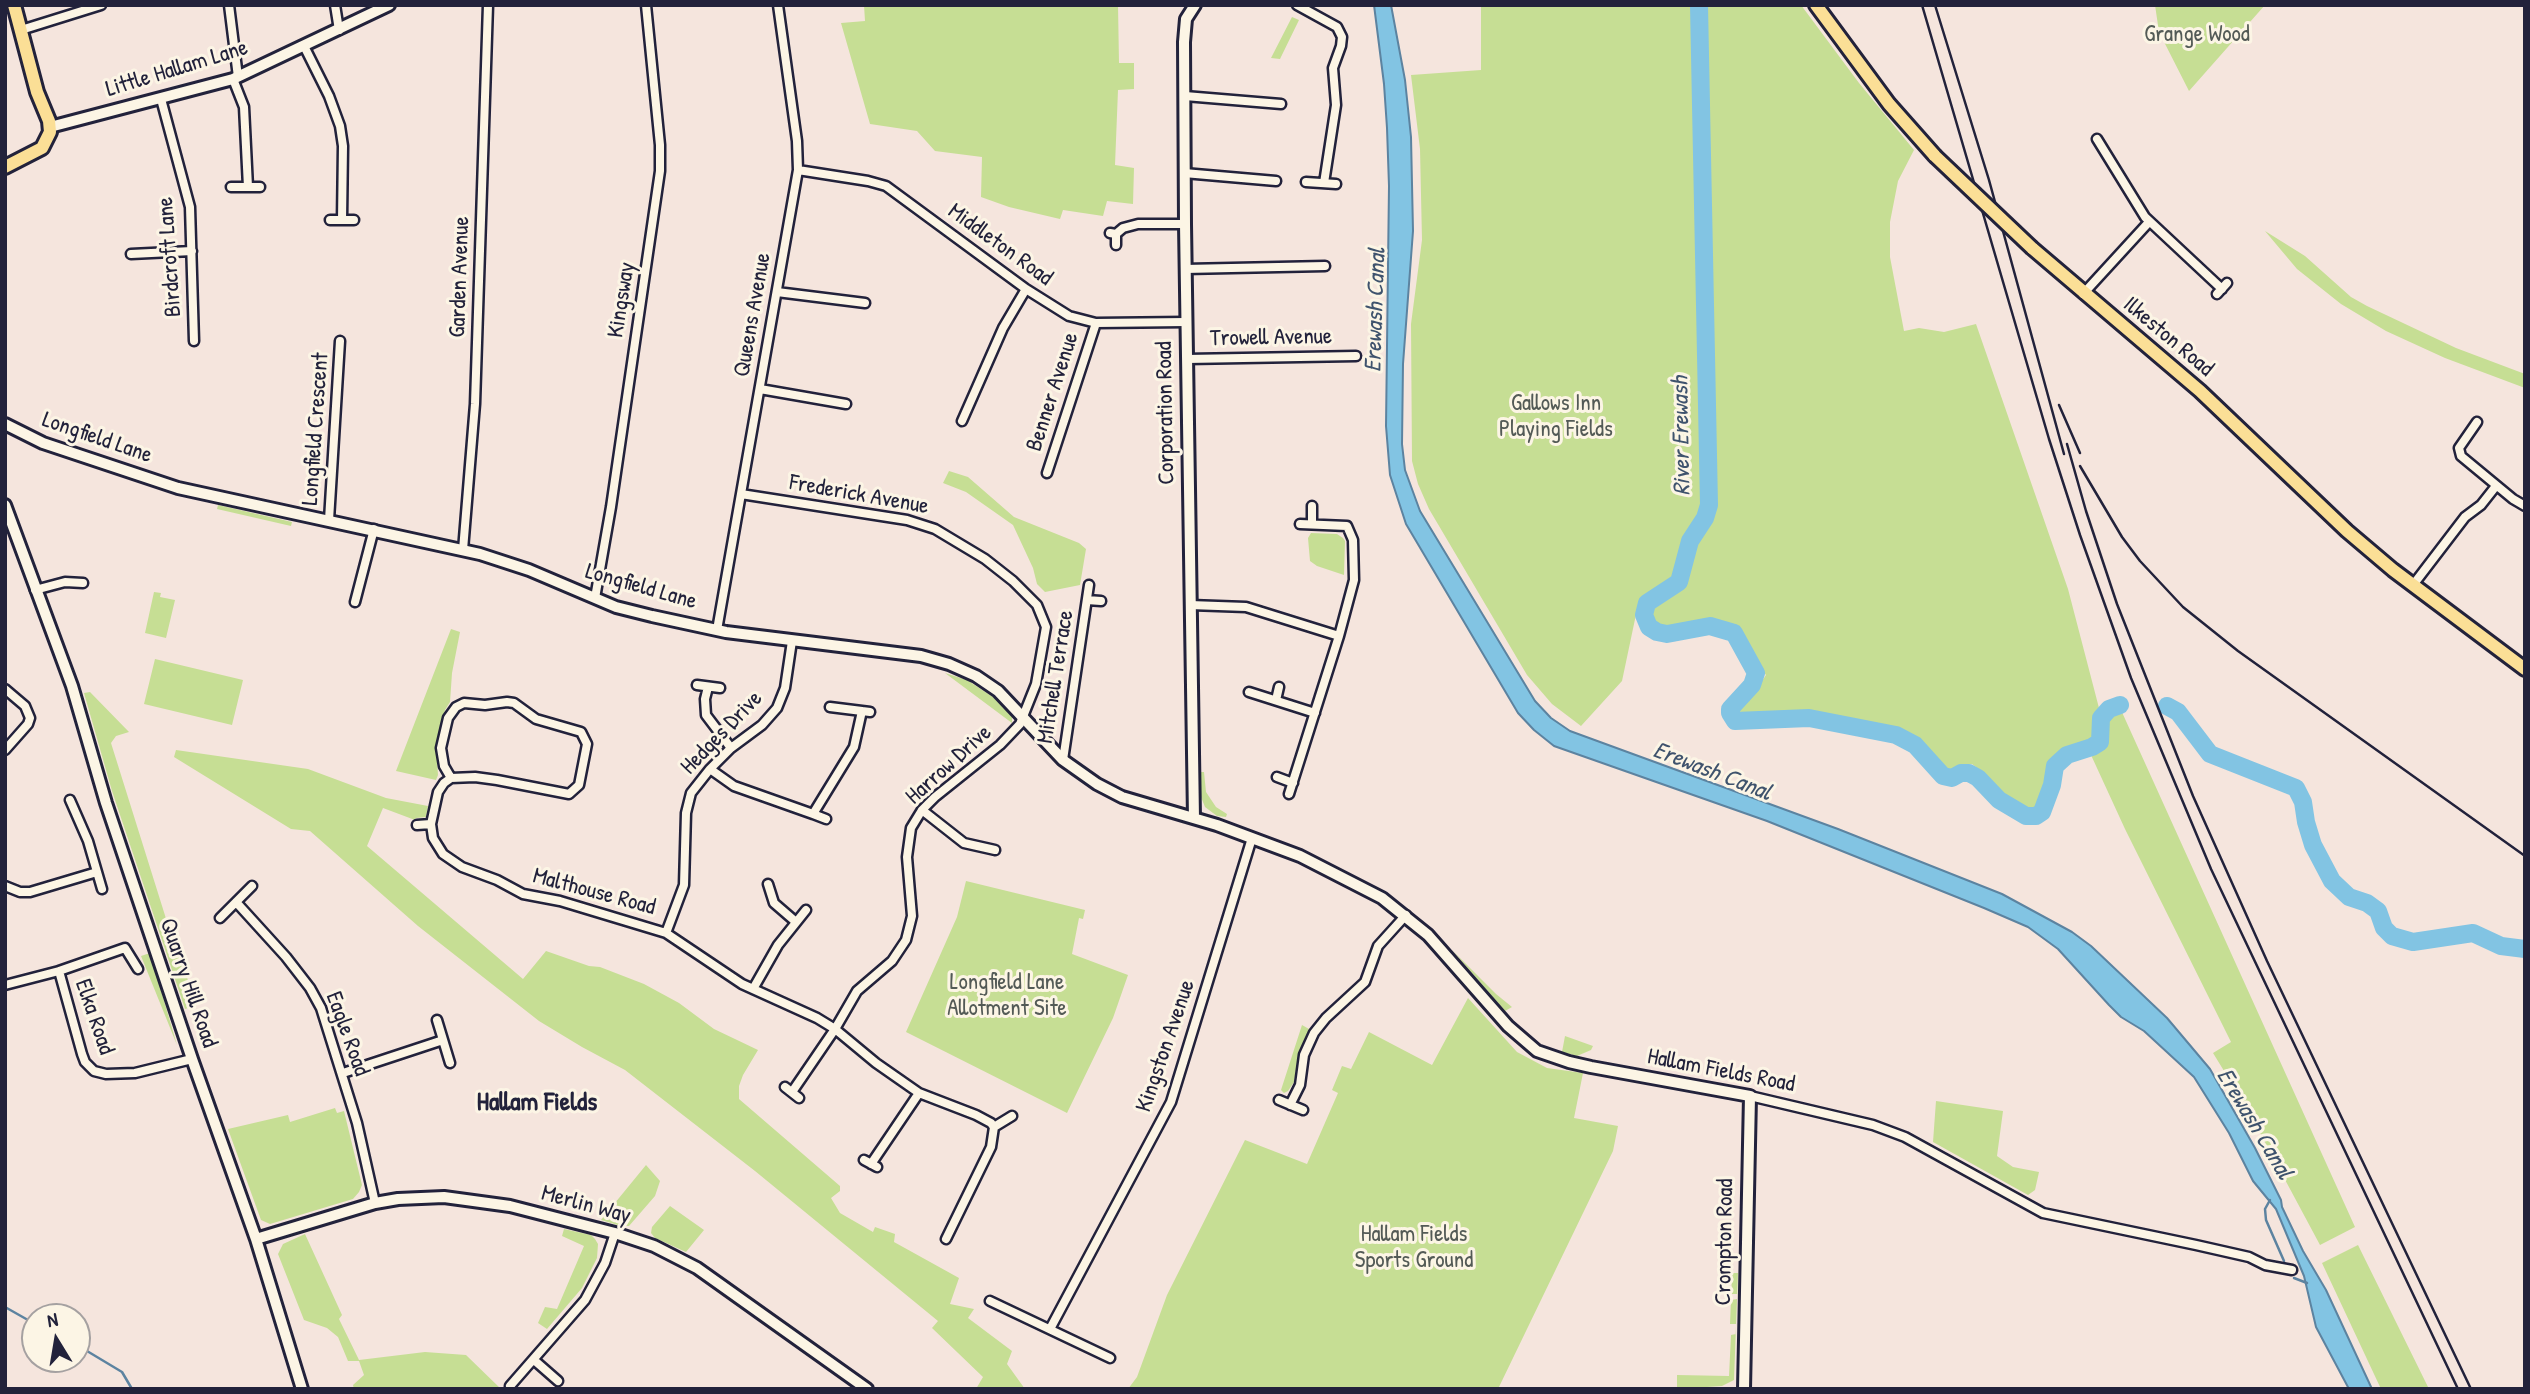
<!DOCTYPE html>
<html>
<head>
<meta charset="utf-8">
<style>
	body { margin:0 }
	#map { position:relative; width:2530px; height:1394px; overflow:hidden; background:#f5e5dd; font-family:"Patrick Hand",sans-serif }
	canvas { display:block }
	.frame { position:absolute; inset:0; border:7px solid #22223b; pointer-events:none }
	.north { position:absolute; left:21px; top:1303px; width:70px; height:70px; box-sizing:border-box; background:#fcf5e5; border:2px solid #a5a1a1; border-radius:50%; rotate:349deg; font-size:19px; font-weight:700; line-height:28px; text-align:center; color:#22223b }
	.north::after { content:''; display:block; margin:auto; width:24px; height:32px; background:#22223b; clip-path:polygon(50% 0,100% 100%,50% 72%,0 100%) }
</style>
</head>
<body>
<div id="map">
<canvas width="2530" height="1394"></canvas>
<div class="frame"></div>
<div class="north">N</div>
</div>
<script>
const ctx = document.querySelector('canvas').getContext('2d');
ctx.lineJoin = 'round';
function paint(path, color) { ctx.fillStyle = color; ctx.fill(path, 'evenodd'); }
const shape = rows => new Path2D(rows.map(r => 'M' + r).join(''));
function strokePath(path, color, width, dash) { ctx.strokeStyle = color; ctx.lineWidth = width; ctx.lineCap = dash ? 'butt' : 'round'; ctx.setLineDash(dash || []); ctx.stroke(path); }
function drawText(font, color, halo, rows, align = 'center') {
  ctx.font = font + ' "Patrick Hand",sans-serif'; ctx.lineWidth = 6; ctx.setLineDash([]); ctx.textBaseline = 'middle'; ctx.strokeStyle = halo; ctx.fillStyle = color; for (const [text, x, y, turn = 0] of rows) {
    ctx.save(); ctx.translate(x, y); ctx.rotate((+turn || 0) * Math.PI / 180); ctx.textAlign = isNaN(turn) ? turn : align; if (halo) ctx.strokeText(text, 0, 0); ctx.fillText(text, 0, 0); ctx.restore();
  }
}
const green = shape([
	[864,5,1118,5,1119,63,1134,63,1134,89,1118,90,1115,165,1134,168,1133,204,1107,201,1103,216,1063,210,1060,219,1009,207,981,197,982,157,935,151,917,131,870,124,841,23,865,21],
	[1481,5,1693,5,1704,510,1683,547,1673,582,1645,597,1638,605,1622,681,1581,726,1552,704,1527,675,1429,509,1418,484,1412,461,1411,324,1422,240,1420,149,1411,75,1481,70],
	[1705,5,1801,5,1859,83,1914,150,1898,181,1890,222,1890,257,1904,331,1919,328,1944,332,1976,324,2068,589,2099,708,2095,717,2097,740,2093,744,2057,754,2049,775,2045,798,2038,811,2026,812,2002,796,1992,788,1985,774,1972,764,1965,764,1946,772,1941,769,1919,742,1893,728,1812,716,1737,715,1735,713,1736,708,1760,684,1766,675,1749,654,1735,627,1707,622,1674,629,1660,630,1653,626,1653,608,1684,586,1693,545,1711,521,1715,513,1713,328,1709,286],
	[2155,5,2265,5,2189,91,2159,32],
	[1292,17,1299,20,1280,59,1271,58],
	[2265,231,2305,256,2351,297,2367,306,2456,348,2525,374,2525,388,2445,358,2386,331,2341,304,2297,269],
	[949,471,968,477,1014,517,1079,543,1086,549,1080,585,1045,592,1037,584,1033,568,1013,525,966,492,943,483],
	[218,505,292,522,291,526,217,509],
	[1311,533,1337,534,1343,538,1345,541,1344,575,1317,566,1310,561,1308,538],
	[154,592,161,593,160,597,175,600,166,638,145,633],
	[451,629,460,632,452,673,450,702,445,710,436,747,438,775,436,780,396,771],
	[155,659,243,680,232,725,144,704],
	[945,673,967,680,993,697,1012,717,1012,723],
	[90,692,129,732,116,736,111,743,168,925,197,1005,185,1009,112,791,84,693],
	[2121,710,2355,1227,2320,1245,2245,1105,2213,1053,2231,1042,2125,829,2091,755,2105,742,2109,734,2108,718,2110,714],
	[176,750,308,769,386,798,428,806,426,817,416,818,415,820,383,808,367,846,523,979,546,951,589,966,600,967,644,984,679,1003,714,1029,758,1050,743,1075,739,1086,739,1099,840,1186,840,1191,831,1198,840,1213,873,1232,875,1227,895,1234,894,1242,959,1278,950,1304,974,1309,968,1318,1012,1351,1007,1364,1025,1389,976,1389,983,1377,932,1328,938,1321,755,1171,625,1070,582,1047,539,1021,418,926,310,831,291,829,174,757],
	[1200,772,1204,772,1206,792,1216,807,1227,814,1226,817,1217,816,1205,807,1201,797],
	[966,881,1085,910,1083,919,1079,918,1072,954,1128,975,1113,1018,1067,1113,906,1032,957,917],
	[1452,950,1496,994,1512,1007,1505,1011],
	[150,953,177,1045,141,956],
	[1468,998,1517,1052,1547,1068,1583,1073,1574,1118,1618,1126,1613,1151,1498,1389,1128,1389,1137,1377,1167,1295,1245,1140,1307,1164,1338,1093,1332,1090,1342,1066,1351,1069,1369,1032,1432,1065],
	[1302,1025,1309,1029,1298,1058,1294,1082,1288,1091,1284,1093,1281,1090],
	[1565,1036,1593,1046,1591,1050,1577,1056,1562,1052],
	[1936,1101,2003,1111,1997,1156,2013,1167,2039,1172,2035,1190,2028,1195,1933,1142],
	[335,1108,337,1113,344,1111,362,1185,359,1192,353,1199,280,1221,270,1224,261,1220,228,1129,288,1115,290,1122],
	[646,1165,660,1181,655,1196,629,1226,621,1226,601,1220],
	[670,1206,704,1230,686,1252,655,1238,651,1233,652,1227],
	[564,1229,591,1235,595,1239,598,1244,597,1258,582,1288,547,1329,538,1323,545,1307,557,1309,584,1246,562,1236],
	[305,1234,342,1315,339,1319,359,1360,425,1352,466,1355,501,1389,354,1389,353,1385,364,1375,359,1361,348,1361,338,1337,327,1328,304,1320,278,1254,283,1244],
	[2358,1245,2429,1389,2381,1389,2322,1263],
	[1731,1273,1738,1273,1734,1380,1722,1386,1677,1389,1677,1375,1729,1376,1731,1335,1736,1334,1736,1324,1730,1324,1731,1300,1737,1299,1737,1294,1732,1294]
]);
const water = shape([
	[1374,5,1391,5,1405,80,1411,137,1413,231,1403,364,1402,444,1405,470,1420,511,1535,701,1551,718,1570,731,1838,829,2002,894,2072,932,2091,946,2167,1018,2210,1069,2255,1148,2281,1200,2282,1207,2303,1251,2326,1290,2372,1389,2349,1389,2316,1327,2304,1276,2276,1209,2253,1181,2229,1133,2194,1077,2144,1031,2121,1017,2109,1005,2058,949,2028,927,1984,908,1767,821,1554,746,1534,730,1518,713,1406,524,1390,475,1386,426,1389,186,1387,128,1384,84,1374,5]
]);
const stream = shape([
	[2270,1200,2265,1209,2266,1220,2284,1261],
	[2294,1278,2307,1283],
	[5,1307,35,1324],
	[77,1345,122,1372,132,1389]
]);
const river = shape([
	[1699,5,1709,505,1705,518,1690,541,1679,582,1647,603,1644,615,1649,627,1657,632,1667,634,1710,626,1734,633,1756,673,1752,685,1730,709,1730,713,1735,721,1809,718,1896,735,1915,745,1943,776,1952,778,1961,773,1969,773,1978,778,1999,800,2026,816,2036,816,2042,812,2052,785,2055,766,2067,755,2092,747,2100,742,2101,718,2109,709,2120,705],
	[2167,706,2178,712,2210,754,2296,788,2303,802,2306,822,2313,845,2332,881,2349,897,2367,903,2378,911,2384,928,2392,936,2413,942,2473,933,2501,946,2525,949]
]);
const minor = shape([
	[229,5,238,77],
	[335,5,339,30],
	[1297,5,1337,27,1342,37,1341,46,1333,68,1336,105,1324,183],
	[21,30,101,5],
	[304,46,329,96,340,126,343,146,342,220],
	[233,79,244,107,248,187],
	[1185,96,1281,104],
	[161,99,190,207,194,341],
	[2097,139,2145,217,2222,289],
	[798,170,868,181,886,186,1026,289,1069,316,1096,323,1186,322],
	[1184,173,1276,181],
	[1306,182,1336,184],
	[231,187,260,187],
	[330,220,354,220],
	[1110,233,1116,234,1116,245],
	[1116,234,1123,228,1138,224,1185,224],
	[131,254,192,251],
	[1185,269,1325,266],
	[777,292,865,303],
	[2083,294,2149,222],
	[2217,294,2227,283],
	[1187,359,1356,356],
	[760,389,846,404],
	[962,421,1003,328,1026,289],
	[2477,422,2459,448,2461,456,2513,499,2525,506],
	[1047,473,1096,323],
	[741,494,907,520,935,529,985,559,1013,581,1037,605,1046,627,1036,684,1020,724,1000,745,935,797,922,810,911,828,907,857,912,916,906,940,892,961,857,991,835,1029,792,1092],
	[1312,506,1312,524],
	[329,520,340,341],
	[463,550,475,404,488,5],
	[2413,585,2465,517,2481,505,2496,486],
	[35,590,65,582,83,583],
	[595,598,611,507,660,171,660,145,646,5],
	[1087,600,1101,601],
	[355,602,374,529],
	[1190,605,1246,607,1339,636],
	[717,630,798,170,797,141,778,5],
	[697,685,720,688],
	[708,687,705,699,706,715,731,748],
	[5,689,25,706,30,718,28,724,5,750],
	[1249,692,1315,713],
	[1276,700,1279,687],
	[830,707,870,712],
	[1063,760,1089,585],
	[710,769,734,786,813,814,854,747,862,711],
	[1277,777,1293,783],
	[451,778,475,777,497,780,569,794,579,785,587,744,581,732,536,719,514,703,507,702,485,705,464,703,456,707,448,718,441,748,444,766,451,778,444,783,438,792,431,824,433,838,443,854,462,867,497,880,523,894,560,901,666,933,742,984,817,1018,835,1029,876,1063,919,1093,976,1115,991,1123,994,1127],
	[1289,794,1339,636,1354,580,1353,540,1347,526,1300,524],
	[70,800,88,841,102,889],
	[922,810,964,843,995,850],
	[813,814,826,819],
	[417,825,431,824],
	[768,884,774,903,796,922],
	[5,886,20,892,30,892,97,872],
	[236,902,286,957,310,988,321,1008,357,1123,375,1203],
	[220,918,252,886],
	[666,933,684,885,686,813,691,793,710,769,731,748,762,725,777,708,785,688,792,641],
	[59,971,125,948,138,969],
	[5,985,59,971,82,1054,85,1062,94,1071,106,1074,135,1073,192,1059],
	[753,989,778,945,806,910],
	[437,1020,450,1063],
	[343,1073,443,1040],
	[785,1087,799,1098],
	[1750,1096,1873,1125,1905,1137,2043,1213,2196,1245,2249,1257,2265,1265,2292,1270],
	[1279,1100,1303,1110],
	[1290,1105,1300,1085,1304,1055,1314,1033,1326,1018,1365,982,1378,946,1406,915],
	[864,1160,877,1167],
	[871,1164,919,1093],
	[946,1239,991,1147,994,1127,1012,1116],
	[990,1301,1110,1358],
	[1050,1329,1171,1102,1252,838],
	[534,1360,558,1381],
	[510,1386,585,1300,605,1263,615,1233]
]);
const tertiary = shape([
	[50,127,233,79,389,5],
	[5,424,43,443,178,488,480,554,529,570,616,607,652,616,726,632,921,656,949,664,976,676,998,691,1063,760,1097,784,1122,797,1217,825,1300,856,1382,898,1428,935,1508,1026,1537,1051,1569,1062,1591,1067,1750,1096,1744,1389],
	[5,505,72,686,106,803,192,1059,256,1239,302,1389],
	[1194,818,1185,224,1184,42,1186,19,1195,5],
	[256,1239,375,1203,398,1199,444,1197,510,1206,615,1233,654,1246,697,1268,867,1389]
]);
const primary = shape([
	[1816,5,1889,104,1935,156],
	[5,167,42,148,50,132,49,121,37,92,14,5],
	[2032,248,2200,391,2347,531,2393,570,2525,669]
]);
const rail = shape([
	[1922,5,2049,439,2080,535,2131,678,2211,869,2458,1389],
	[1935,5,1989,180,2064,454],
	[2059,405,2080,453],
	[2067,444,2086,511,2117,604,2193,796,2267,961,2471,1389],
	[2080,466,2122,537,2140,561,2183,607,2238,651,2525,856]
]);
const primaryBridge = shape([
	[1935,156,2032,248]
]);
const parkNames = [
	["Grange Wood",2197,35],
	["Gallows Inn",1556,404],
	["Playing Fields",1556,430],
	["Longfield Lane",1007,983],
	["Allotment Site",1007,1009],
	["Hallam Fields",1414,1235],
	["Sports Ground",1414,1261]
];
const streetNames = [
	["Little Hallam Lane",177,69,-17],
	["Middleton Road",1000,245,36],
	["Birdcroft Lane",170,257,-94],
	["Garden Avenue",460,277,-88],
	["Kingsway",622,300,-81],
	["Queens Avenue",753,315,-80],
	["Ilkeston Road",2168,337,40],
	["Trowell Avenue",1271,338,-1],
	["Benner Avenue",1053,392,-72],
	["Corporation Road",1166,413,-91],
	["Longfield Crescent",316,429,-86],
	["Longfield Lane",97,438,19],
	["Frederick Avenue",859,495,10],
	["Longfield Lane",641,587,16],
	["Mitchell Terrace",1056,677,-81],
	["Hedges Drive",722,733,-46],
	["Harrow Drive",949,765,-42],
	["Malthouse Road",594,892,15],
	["Quarry Hill Road",188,983,71],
	["Elka Road",94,1017,71],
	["Eagle Road",347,1034,70],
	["Kingston Avenue",1166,1046,-71],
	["Hallam Fields Road",1721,1071,11],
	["Merlin Way",586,1205,15],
	["Crompton Road",1725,1242,-89]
];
const waterNames = [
	["Erewash Canal",1376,310,-88],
	["River Erewash",1682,436,-91],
	["Erewash Canal",1712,772,21],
	["Erewash Canal",2254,1124,59]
];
const quarterNames = [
	["Hallam Fields",537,1103]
];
paint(green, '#c6de94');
paint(water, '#82c4e3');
strokePath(water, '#5c83a0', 2);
strokePath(stream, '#5c83a0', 2.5);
strokePath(river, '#82c4e3', 18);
strokePath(minor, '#22223b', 13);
strokePath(tertiary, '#22223b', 16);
strokePath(primary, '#22223b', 18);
strokePath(minor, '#fcf5e5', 8);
strokePath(tertiary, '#fcf5e5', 10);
strokePath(primary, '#fbdf96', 12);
strokePath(rail, '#22223b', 2.5);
strokePath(primaryBridge, '#22223b', 18, []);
strokePath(primaryBridge, '#fbdf96', 12);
drawText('23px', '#535a56', '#fcf5e5', parkNames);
drawText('23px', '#22223b', '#fcf5e5', streetNames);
drawText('italic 24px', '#3f536d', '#fcf5e5', waterNames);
drawText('bold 26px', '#22223b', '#fcf5e5', quarterNames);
</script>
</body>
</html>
